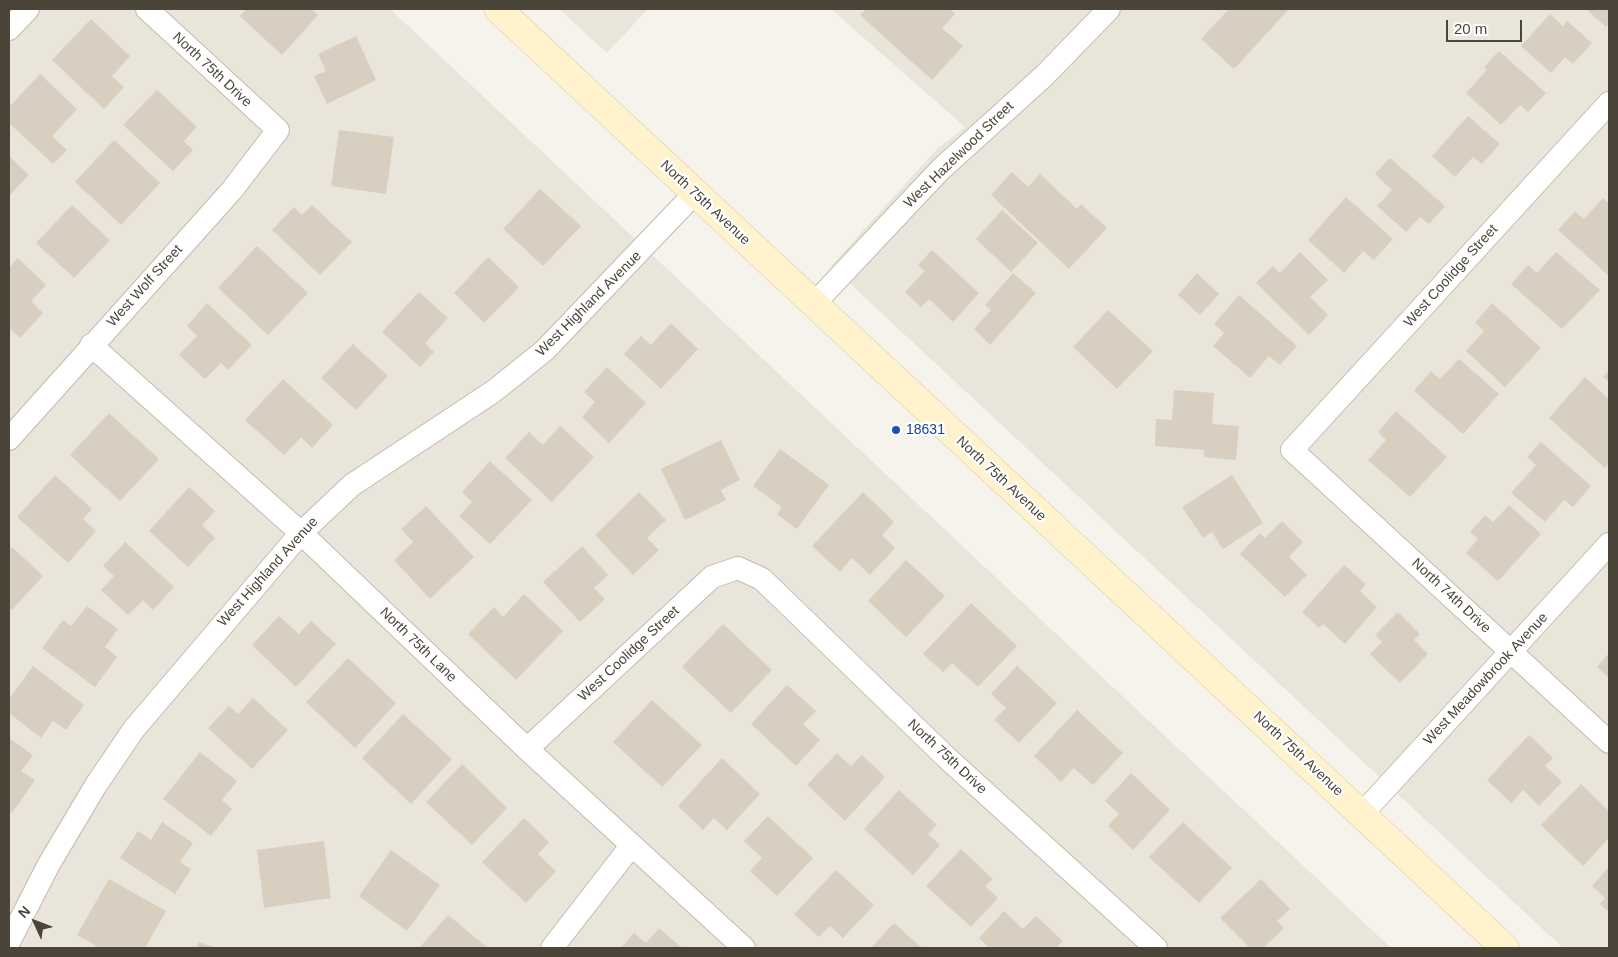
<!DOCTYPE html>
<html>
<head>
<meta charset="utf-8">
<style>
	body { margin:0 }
	#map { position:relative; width:1618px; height:957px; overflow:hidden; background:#f6f3ec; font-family:Helvetica,sans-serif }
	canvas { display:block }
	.frame { position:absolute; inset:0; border:10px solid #4b4439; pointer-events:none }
	.north { position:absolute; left:10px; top:897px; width:50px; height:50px; -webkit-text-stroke:4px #fff; paint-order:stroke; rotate:313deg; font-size:14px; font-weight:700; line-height:20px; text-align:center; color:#4b4439 }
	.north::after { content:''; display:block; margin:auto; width:18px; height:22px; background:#4b4439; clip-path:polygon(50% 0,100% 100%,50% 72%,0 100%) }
	.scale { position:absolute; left:1446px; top:20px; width:76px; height:22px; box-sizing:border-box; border:2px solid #4b4439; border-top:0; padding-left:6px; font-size:15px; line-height:18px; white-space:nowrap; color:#4b4439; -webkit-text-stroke:4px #fff; paint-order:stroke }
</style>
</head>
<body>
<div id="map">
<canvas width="1618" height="957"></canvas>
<div class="frame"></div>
<div class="north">N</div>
<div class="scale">20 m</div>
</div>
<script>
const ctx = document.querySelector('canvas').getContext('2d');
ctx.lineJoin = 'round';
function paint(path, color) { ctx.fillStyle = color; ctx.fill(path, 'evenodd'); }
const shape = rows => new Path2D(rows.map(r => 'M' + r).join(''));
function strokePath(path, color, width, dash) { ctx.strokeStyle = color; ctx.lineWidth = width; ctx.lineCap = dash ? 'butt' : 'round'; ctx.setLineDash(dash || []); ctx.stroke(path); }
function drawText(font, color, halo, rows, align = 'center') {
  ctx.font = font + ' Helvetica,sans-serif'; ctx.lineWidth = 4.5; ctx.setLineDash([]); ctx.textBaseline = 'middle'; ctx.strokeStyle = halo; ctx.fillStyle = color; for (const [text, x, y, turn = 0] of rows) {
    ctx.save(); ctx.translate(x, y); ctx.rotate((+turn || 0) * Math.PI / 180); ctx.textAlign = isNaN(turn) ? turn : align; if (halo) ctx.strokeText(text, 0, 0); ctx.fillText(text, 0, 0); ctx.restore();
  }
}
const residential = shape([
	[9,9,390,9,1391,948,9,948],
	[559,9,648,9,607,53],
	[831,9,1609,9,1609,948,1563,948,831,266,937,149,965,127]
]);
const building = shape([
	[246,9,311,9,318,15,282,55,240,16],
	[866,9,950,9,955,14,942,28,963,46,932,80,860,15],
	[1229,9,1289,9,1234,69,1201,39],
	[1586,9,1609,9,1609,23,1606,27],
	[1550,14,1563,26,1567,21,1592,43,1573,64,1565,57,1551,73,1521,46],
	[91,19,130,56,112,76,124,87,104,109,52,60],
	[356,36,376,80,327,104,314,76,326,71,318,54],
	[1499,51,1546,93,1528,112,1520,105,1501,125,1466,93,1487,70,1484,67],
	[40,74,77,109,52,136,67,150,53,164,9,123,9,107],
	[157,90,197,127,184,141,193,150,173,171,123,125],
	[1468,116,1500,144,1482,164,1473,157,1455,177,1432,156],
	[339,130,394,137,386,194,331,186],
	[114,140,160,183,121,225,75,182],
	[9,156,29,175,9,196],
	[1390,158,1445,206,1429,224,1420,217,1406,232,1377,206,1392,190,1375,174],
	[1012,172,1028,187,1040,174,1077,209,1081,204,1107,228,1069,269,991,195],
	[540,189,581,226,543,266,503,229],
	[1346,197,1393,239,1374,260,1363,251,1344,273,1308,240],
	[1603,198,1609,204,1609,276,1558,230,1575,211,1584,219],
	[72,205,110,240,74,278,36,243],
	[312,205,352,242,320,275,272,230,294,207,302,215],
	[1002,210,1038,243,1011,272,976,239],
	[257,246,308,293,268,335,218,288],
	[932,250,979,293,953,322,929,299,921,307,905,292,925,271,918,265],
	[1300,252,1328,280,1310,297,1328,315,1309,335,1256,283,1273,266,1280,273],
	[1556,252,1600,290,1562,329,1511,284,1528,265,1537,273],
	[488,257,519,287,484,323,454,293],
	[18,258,46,285,31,301,43,313,20,338,9,327,9,268],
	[1013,273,1036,293,990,345,974,329,991,310,985,305],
	[1197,273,1219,294,1200,315,1178,295],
	[419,292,448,318,425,343,434,352,420,367,382,332],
	[1239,295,1297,346,1280,365,1269,356,1250,378,1213,346,1224,333,1214,324],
	[207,303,252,345,228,370,221,363,205,379,179,355,197,336,187,326],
	[1492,303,1541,348,1505,387,1466,351,1484,331,1475,323],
	[1108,310,1153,351,1117,389,1073,347],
	[671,323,698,349,661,389,624,354,641,336,651,345],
	[353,344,388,376,356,410,321,378],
	[1459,359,1499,394,1463,434,1414,391,1431,371,1440,379],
	[607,367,646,403,609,443,582,417,595,402,584,392],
	[1609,370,1609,382,1603,377],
	[1585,377,1609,399,1609,462,1605,468,1549,418],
	[283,379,333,425,312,448,301,437,284,455,245,420],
	[1174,390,1214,393,1212,424,1239,426,1236,460,1204,457,1204,450,1155,446,1156,419,1172,420],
	[1396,411,1447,457,1410,497,1368,460,1386,440,1378,432],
	[109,413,159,459,120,501,70,455],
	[560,426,594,457,552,502,505,458,529,432,543,445],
	[721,440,740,480,721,490,726,500,685,520,661,469],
	[1541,442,1591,486,1573,507,1564,500,1545,522,1511,493,1536,465,1527,457],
	[780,449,829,485,797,529,777,514,782,507,753,486],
	[490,461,532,500,490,544,459,516,472,502,462,492],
	[55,475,92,509,83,519,96,531,68,563,17,517],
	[1232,475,1263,523,1223,549,1212,532,1203,538,1182,507],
	[189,487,215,511,202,525,215,538,188,567,149,531],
	[639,492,666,520,647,538,659,550,633,575,595,535],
	[863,492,894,522,882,535,895,548,870,575,852,558,840,572,812,546],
	[1509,505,1541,534,1498,581,1466,553,1478,539,1470,532,1485,515,1493,522],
	[426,506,474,557,430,599,394,560,413,542,401,529],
	[1282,521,1303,542,1289,557,1307,575,1285,597,1240,554,1260,533,1265,538],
	[125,542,174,587,153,610,143,600,128,615,101,590,114,576,103,566],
	[582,546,608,575,594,588,605,599,580,622,543,582],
	[12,547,43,576,12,610,9,607,9,551],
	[906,560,945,596,906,637,868,601],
	[1344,565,1366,584,1360,591,1377,607,1345,644,1323,624,1319,628,1302,612],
	[524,594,563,631,516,680,468,634,494,607,503,617],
	[971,603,1017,646,978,687,952,663,943,672,923,654],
	[87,606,118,629,105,647,117,657,95,687,42,648,63,620,71,626],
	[1398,612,1420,634,1414,640,1428,654,1400,683,1370,654,1382,642,1375,635],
	[279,616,299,634,311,621,336,644,296,687,252,645],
	[723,624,772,670,731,713,682,667],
	[1609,653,1609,678,1597,667],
	[348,658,396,703,355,748,306,702],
	[33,666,84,705,66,730,53,721,41,738,9,713,9,699],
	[1017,666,1057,703,1019,743,994,720,1006,708,991,694],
	[787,685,816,711,803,724,820,740,796,766,751,724],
	[253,698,288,730,252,769,208,728,229,706,238,714],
	[652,700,702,745,662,787,613,742],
	[1077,710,1123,753,1093,785,1074,768,1061,782,1034,756],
	[403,714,452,759,411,804,362,758],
	[1529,735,1553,758,1545,766,1562,782,1539,806,1523,790,1511,803,1487,780],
	[9,738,33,755,21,771,35,780,12,813,9,811],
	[200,752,237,781,222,800,232,809,211,836,163,799],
	[837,753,851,766,862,755,885,777,845,821,807,785],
	[722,758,760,794,727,830,714,818,703,830,678,806],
	[462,764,507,808,472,845,426,802],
	[1131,773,1170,810,1133,850,1108,826,1119,814,1105,801],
	[1581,784,1609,811,1609,838,1583,866,1541,825],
	[899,790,937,825,928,834,940,845,913,875,864,829],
	[768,816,813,858,777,896,750,871,762,858,744,841],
	[524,818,549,842,538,854,556,871,526,903,482,862],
	[162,822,193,843,180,862,191,869,175,894,120,858,138,831,151,840],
	[1183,822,1232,868,1199,903,1149,857],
	[324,841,331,898,264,908,257,850],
	[961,849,993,879,985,886,998,898,971,927,926,886],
	[391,850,440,885,407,931,359,896],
	[1609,867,1609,912,1600,904,1605,898,1592,886],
	[836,870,874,905,843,938,830,926,819,937,794,914],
	[109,879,166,911,145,948,100,948,77,935],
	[1261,879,1290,909,1277,921,1284,928,1263,948,1250,948,1220,918],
	[1004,911,1023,929,1036,916,1063,941,1056,948,990,948,979,938],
	[448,915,488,948,419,948],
	[894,923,922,948,871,948],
	[659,928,682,948,621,948,634,933,646,943],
	[198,942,217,948,197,948]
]);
const minor = shape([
	[9,29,28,9],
	[1609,103,1292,450,1609,742],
	[813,305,940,170,1045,75,1109,9],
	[91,345,301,533,527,749,744,948],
	[9,439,232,190,278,130,147,9],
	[527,749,712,577,738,568,762,579,947,758,1156,948],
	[1362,814,1609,544],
	[9,942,49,864,96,785,134,729,301,533,352,485,494,391,545,350,695,193],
	[552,948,631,846]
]);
const secondary = shape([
	[498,9,1505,948]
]);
const markers = [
	[896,430,5,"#1a4fb4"]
];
const streetNames = [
	["North 75th Drive",212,70,43],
	["West Hazelwood Street",959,155,-44],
	["North 75th Avenue",705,203,43],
	["West Coolidge Street",1451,276,-48],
	["West Wolf Street",145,286,-48],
	["West Highland Avenue",589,304,-45],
	["North 75th Avenue",1001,479,43],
	["West Highland Avenue",268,572,-48],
	["North 74th Drive",1451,596,43],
	["North 75th Lane",418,645,44],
	["West Coolidge Street",629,654,-43],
	["West Meadowbrook Avenue",1486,679,-47],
	["North 75th Avenue",1298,754,43],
	["North 75th Drive",947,757,43]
];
const transitNames = [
	["18631",906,430]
];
paint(residential, '#eae5da');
paint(building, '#d8cfc1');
strokePath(minor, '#c2bbae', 24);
strokePath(secondary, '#d6c79b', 29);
strokePath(minor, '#fff', 22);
strokePath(secondary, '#fff3cd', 28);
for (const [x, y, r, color] of markers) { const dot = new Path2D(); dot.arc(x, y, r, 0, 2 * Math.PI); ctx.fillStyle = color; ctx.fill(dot); strokePath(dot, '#fff', 2); }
drawText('14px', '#4b4439', '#fff', streetNames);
drawText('14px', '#164399', '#fff', transitNames, 'left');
</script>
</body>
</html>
